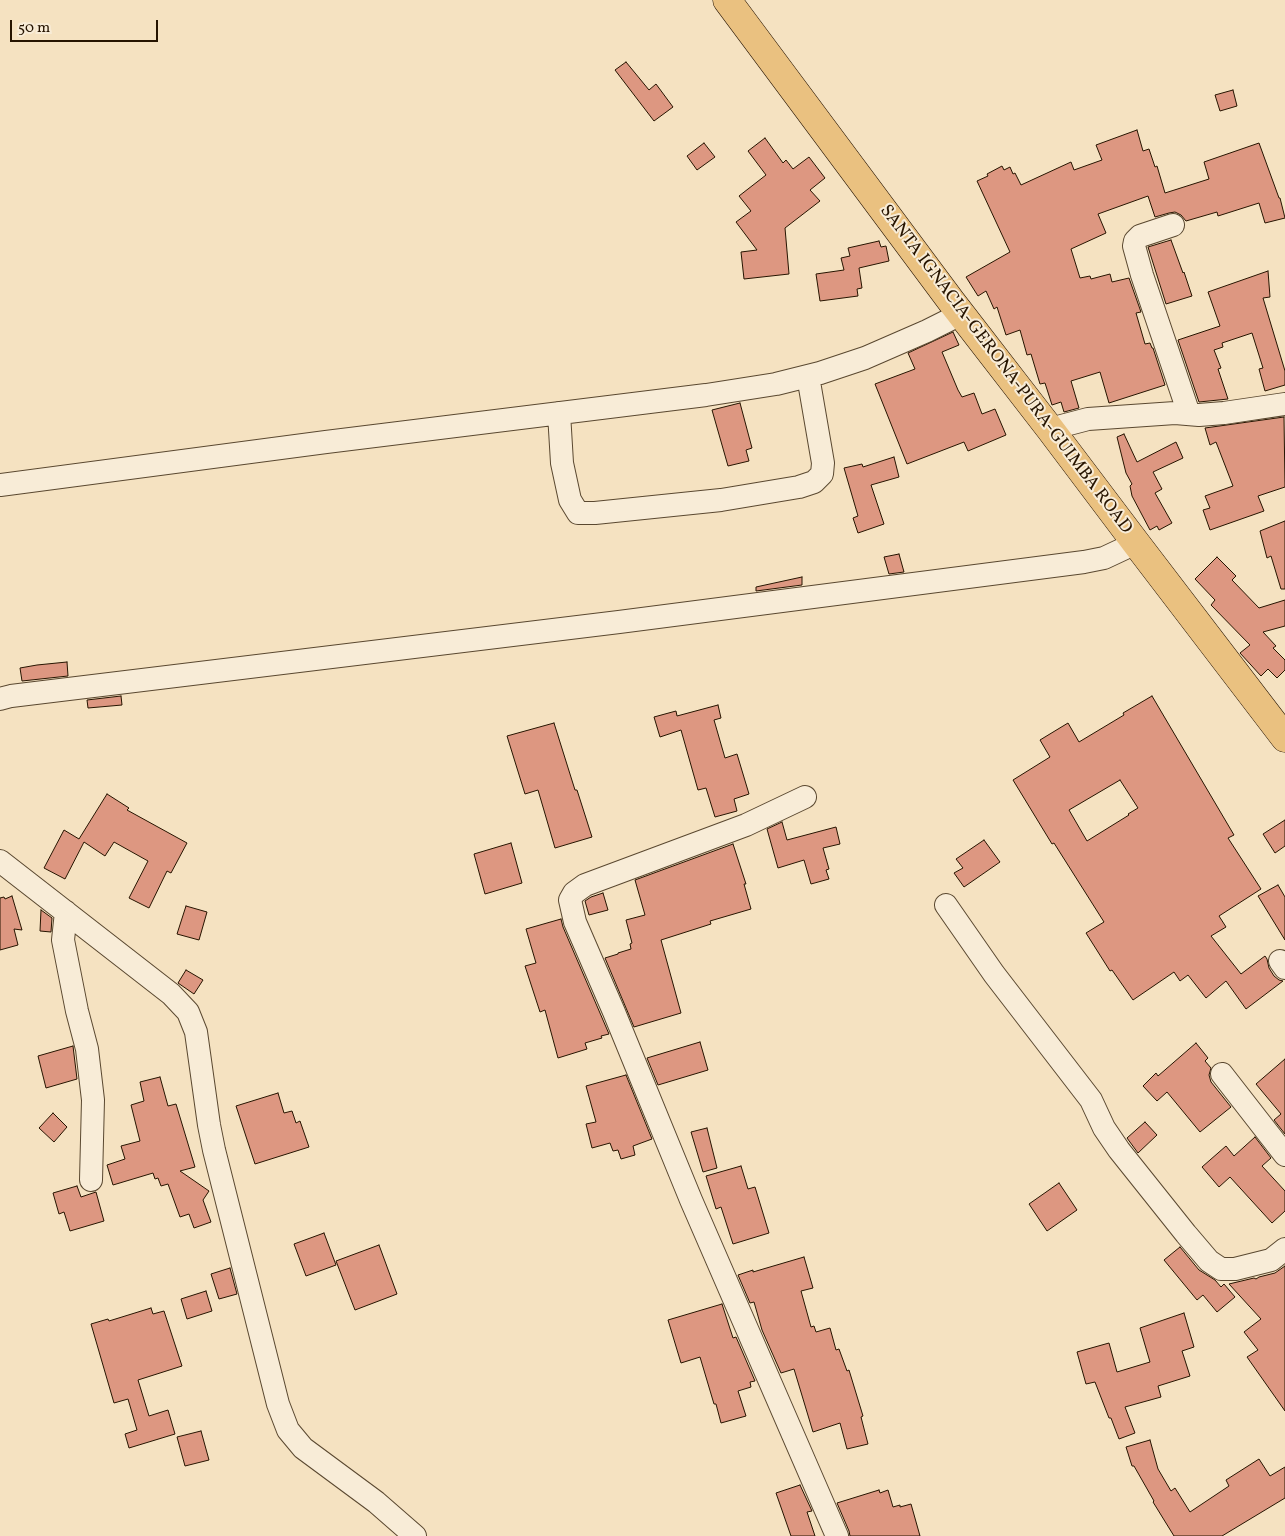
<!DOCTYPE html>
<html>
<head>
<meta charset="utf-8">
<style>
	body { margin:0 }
	#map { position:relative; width:1285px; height:1536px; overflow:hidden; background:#f5e2c1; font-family:Vollkorn,serif }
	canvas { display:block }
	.scale { position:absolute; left:10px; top:20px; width:148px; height:22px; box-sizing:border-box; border:2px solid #261400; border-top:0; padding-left:6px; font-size:15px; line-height:18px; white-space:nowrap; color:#261400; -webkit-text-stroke:4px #f8ecd7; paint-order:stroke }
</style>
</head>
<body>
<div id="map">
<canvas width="1285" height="1536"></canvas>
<div class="scale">50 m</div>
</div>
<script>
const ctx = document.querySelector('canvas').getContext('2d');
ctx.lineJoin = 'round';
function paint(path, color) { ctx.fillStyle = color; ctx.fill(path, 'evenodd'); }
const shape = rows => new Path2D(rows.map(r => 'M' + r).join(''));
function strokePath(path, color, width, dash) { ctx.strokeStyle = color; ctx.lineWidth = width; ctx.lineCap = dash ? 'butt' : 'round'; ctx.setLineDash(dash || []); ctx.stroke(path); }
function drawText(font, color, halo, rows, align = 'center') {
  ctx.font = font + ' Vollkorn,serif'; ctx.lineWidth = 4; ctx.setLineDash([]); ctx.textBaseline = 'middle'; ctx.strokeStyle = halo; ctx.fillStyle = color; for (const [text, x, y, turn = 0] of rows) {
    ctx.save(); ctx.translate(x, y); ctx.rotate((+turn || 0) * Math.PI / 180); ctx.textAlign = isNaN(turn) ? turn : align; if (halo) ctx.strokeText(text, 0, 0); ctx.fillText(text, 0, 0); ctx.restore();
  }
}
const building = shape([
	[626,62,649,90,656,84,673,107,654,121,615,70,626,62],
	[1233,90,1237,106,1220,111,1215,95,1233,90],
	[1137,130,1143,151,1149,149,1155,167,1157,166,1165,193,1209,179,1204,162,1259,143,1279,198,1280,198,1285,218,1265,223,1259,203,1218,216,1217,212,1186,221,1181,215,1175,212,1169,213,1155,217,1148,196,1098,214,1106,233,1071,249,1080,278,1090,276,1091,279,1110,274,1112,282,1129,278,1141,312,1136,313,1145,344,1150,343,1152,348,1153,348,1165,385,1109,403,1100,372,1071,381,1079,408,1064,412,1061,402,1052,405,1045,383,1040,384,1031,354,1027,355,1020,330,1006,335,997,307,994,309,986,291,978,296,966,277,1010,252,977,181,988,176,987,174,1002,166,1004,170,1010,167,1013,174,1015,173,1021,185,1071,162,1074,170,1102,160,1096,145,1137,130],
	[765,138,783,163,786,160,793,169,809,157,825,178,810,190,820,201,785,228,789,274,744,279,741,252,757,250,736,222,751,211,739,196,766,175,748,151,765,138],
	[704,143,715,157,697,170,687,156,704,143],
	[1171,240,1183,273,1184,272,1192,296,1166,304,1148,247,1171,240],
	[879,241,881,247,886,246,889,261,859,268,862,288,857,289,858,296,820,301,816,274,844,270,841,258,850,256,848,248,879,241],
	[1268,271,1270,297,1263,298,1285,371,1285,385,1265,391,1259,369,1263,368,1252,333,1222,343,1223,347,1214,350,1221,368,1218,369,1228,399,1199,402,1178,340,1220,326,1208,292,1268,271],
	[953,332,959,345,942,352,958,390,962,397,974,393,982,414,995,409,1006,435,968,451,964,442,907,464,875,384,915,369,908,353,953,332],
	[740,403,752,448,746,450,749,461,728,466,712,410,740,403],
	[1284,417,1285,487,1258,496,1264,511,1210,530,1203,510,1210,508,1205,496,1233,486,1216,442,1210,445,1205,428,1284,417],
	[1124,434,1137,462,1176,442,1183,458,1153,472,1162,489,1155,493,1172,523,1159,530,1157,526,1150,530,1132,496,1130,486,1132,484,1126,473,1117,437,1124,434],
	[894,457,899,477,871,485,884,524,858,533,853,518,858,516,844,468,862,464,863,467,894,457],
	[1285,521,1285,589,1281,589,1271,556,1267,558,1260,531,1285,521],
	[899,554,904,572,889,574,884,557,899,554],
	[1217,557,1236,576,1232,580,1259,608,1285,600,1285,626,1263,632,1276,646,1273,648,1285,660,1285,670,1277,678,1268,669,1261,676,1240,653,1250,645,1211,605,1215,600,1195,579,1217,557],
	[802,577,802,585,756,591,756,587,802,577],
	[67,662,68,676,22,681,20,668,37,665,67,662],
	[121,696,122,705,88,708,87,700,121,696],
	[1152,696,1234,835,1228,838,1261,889,1219,916,1226,927,1211,936,1241,974,1265,956,1267,959,1269,968,1274,976,1279,980,1283,981,1246,1009,1226,981,1206,998,1188,975,1180,981,1174,972,1133,1000,1112,970,1110,971,1086,933,1104,922,1054,843,1052,844,1013,780,1050,757,1040,740,1068,723,1079,742,1124,715,1123,713,1152,696],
	[1120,780,1138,808,1128,814,1129,815,1087,841,1069,810,1120,780],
	[718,705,721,718,714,720,725,758,737,754,749,794,734,799,737,811,715,817,706,788,698,790,681,730,660,737,654,717,676,711,677,716,718,705],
	[554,723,575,790,577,790,592,837,555,848,538,790,525,794,507,736,554,723],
	[107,794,129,808,127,810,187,843,171,873,167,871,149,908,129,898,148,861,114,842,105,856,84,842,65,879,44,868,64,830,79,839,107,794],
	[1285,820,1285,846,1275,853,1263,834,1285,820],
	[782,822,787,840,836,827,840,844,823,848,829,869,826,870,829,879,811,884,804,860,778,868,767,829,782,822],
	[984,840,1000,862,964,887,954,873,963,868,956,859,984,840],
	[511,843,522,883,485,894,474,854,511,843],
	[733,844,746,884,744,884,751,909,710,921,711,924,661,940,681,1013,634,1027,605,958,618,954,618,953,631,949,630,944,632,943,626,920,645,915,635,880,733,844],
	[1278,885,1285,897,1285,940,1258,896,1278,885],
	[603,893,608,910,589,915,585,901,591,897,603,893],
	[12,896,22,930,14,929,18,945,0,950,0,898,4,897,5,899,12,896],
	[186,906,207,912,199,940,177,934,186,906],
	[41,910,52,918,51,932,40,931,41,910],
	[561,919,563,927,609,1034,601,1036,602,1038,585,1043,587,1049,558,1058,545,1010,540,1012,525,966,536,963,526,929,561,919],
	[186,970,203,980,194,994,178,983,186,970],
	[700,1042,708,1070,658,1085,647,1058,700,1042],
	[1196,1043,1208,1058,1205,1061,1211,1068,1209,1075,1211,1082,1231,1107,1200,1132,1167,1092,1157,1101,1143,1086,1156,1073,1158,1076,1196,1043],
	[73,1046,77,1079,46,1088,38,1056,73,1046],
	[1285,1059,1285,1134,1274,1120,1281,1114,1256,1084,1285,1059],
	[626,1075,652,1139,633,1146,635,1155,621,1159,618,1150,613,1151,610,1143,592,1148,586,1124,596,1122,586,1086,626,1075],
	[160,1077,168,1106,176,1104,195,1167,180,1171,209,1191,203,1200,211,1222,194,1228,189,1214,180,1217,168,1184,161,1186,158,1178,155,1179,153,1173,113,1185,107,1165,125,1159,121,1146,140,1141,131,1105,144,1101,140,1082,160,1077],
	[278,1093,284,1113,292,1111,296,1123,300,1121,309,1147,255,1164,236,1106,278,1093],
	[53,1113,67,1127,54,1142,39,1128,53,1113],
	[1145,1122,1157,1135,1138,1153,1127,1138,1145,1122],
	[707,1128,717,1168,703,1172,691,1132,707,1128],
	[1255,1137,1271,1158,1262,1166,1285,1191,1285,1211,1272,1223,1230,1177,1219,1187,1202,1167,1226,1146,1234,1156,1255,1137],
	[741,1166,748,1189,755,1187,769,1233,733,1244,721,1207,716,1209,706,1176,741,1166],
	[1059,1183,1077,1210,1047,1231,1029,1204,1059,1183],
	[77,1186,81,1197,96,1192,104,1221,70,1231,64,1212,59,1214,53,1193,77,1186],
	[324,1233,336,1265,306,1276,294,1244,324,1233],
	[379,1245,397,1294,355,1310,336,1261,379,1245],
	[1180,1247,1199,1270,1215,1280,1221,1287,1224,1284,1235,1297,1217,1312,1203,1295,1197,1300,1164,1260,1180,1247],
	[804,1257,813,1288,801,1291,811,1327,814,1326,816,1332,830,1328,836,1350,839,1349,847,1371,849,1370,863,1416,861,1417,868,1444,847,1449,840,1423,813,1432,794,1369,781,1373,762,1330,754,1302,750,1303,738,1275,753,1270,753,1272,804,1257],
	[1285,1266,1285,1411,1247,1357,1258,1350,1244,1332,1261,1319,1229,1284,1254,1278,1256,1279,1259,1277,1275,1273,1285,1266],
	[230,1268,237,1294,219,1299,211,1274,230,1268],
	[206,1291,212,1311,187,1319,181,1299,206,1291],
	[722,1304,733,1338,736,1337,755,1381,750,1382,751,1387,738,1391,746,1416,721,1423,716,1404,714,1404,700,1357,681,1363,668,1320,722,1304],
	[151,1308,153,1314,164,1311,182,1366,138,1380,149,1416,168,1410,175,1434,129,1448,125,1434,137,1430,128,1399,114,1403,91,1324,108,1319,109,1321,151,1308],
	[1184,1313,1194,1347,1182,1351,1190,1376,1158,1386,1161,1397,1125,1407,1135,1433,1119,1439,1111,1418,1109,1418,1095,1382,1086,1384,1077,1352,1109,1343,1117,1372,1150,1362,1140,1328,1184,1313],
	[201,1431,209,1460,185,1466,177,1437,201,1431],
	[1150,1440,1158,1469,1171,1491,1175,1488,1190,1512,1229,1486,1226,1480,1259,1459,1270,1476,1285,1467,1285,1498,1222,1536,1174,1536,1153,1502,1154,1501,1134,1466,1132,1466,1126,1447,1150,1440],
	[800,1485,812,1511,807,1512,815,1536,791,1536,776,1493,800,1485],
	[879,1490,880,1493,888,1490,893,1507,900,1505,900,1507,911,1504,920,1536,850,1536,849,1531,837,1503,879,1490]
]);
const minor = shape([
	[1173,225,1140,236,1135,241,1134,246,1142,275,1189,414],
	[559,413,562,463,570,500,578,513,595,513,721,500,799,487,814,482,822,474,823,463,808,376],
	[1050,429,1088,419,1175,413,1199,415,1224,413,1285,404],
	[0,485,326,442,706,395,776,384,820,373,865,358,927,331,961,314],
	[0,699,11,696,619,622,1084,562,1104,558,1136,543],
	[805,797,746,825,585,885,574,893,570,900,575,922,614,1012,691,1200,837,1536],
	[0,861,171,994,188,1012,196,1032,209,1125,214,1150,278,1404,288,1430,303,1448,376,1502,415,1536],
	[946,905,994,974,1091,1100,1104,1128,1119,1150,1186,1234,1209,1261,1221,1269,1235,1269,1271,1260,1285,1249],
	[66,912,63,940,77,1011,87,1049,93,1100,91,1180],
	[1280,961,1285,968],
	[1222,1074,1285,1155]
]);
const major = shape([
	[727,0,951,301,1050,429,1136,543,1285,738]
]);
const streetNames = [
	["SANTA IGNACIA-GERONA-PURA-GUIMBA ROAD",1005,370,53]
];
paint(building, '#dd9781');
strokePath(building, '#261400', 1);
strokePath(minor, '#5a4830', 24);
strokePath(major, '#261400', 29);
strokePath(minor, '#f8ecd7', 22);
strokePath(major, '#eac180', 28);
drawText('18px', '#261400', '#f8ecd7', streetNames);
</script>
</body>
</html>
